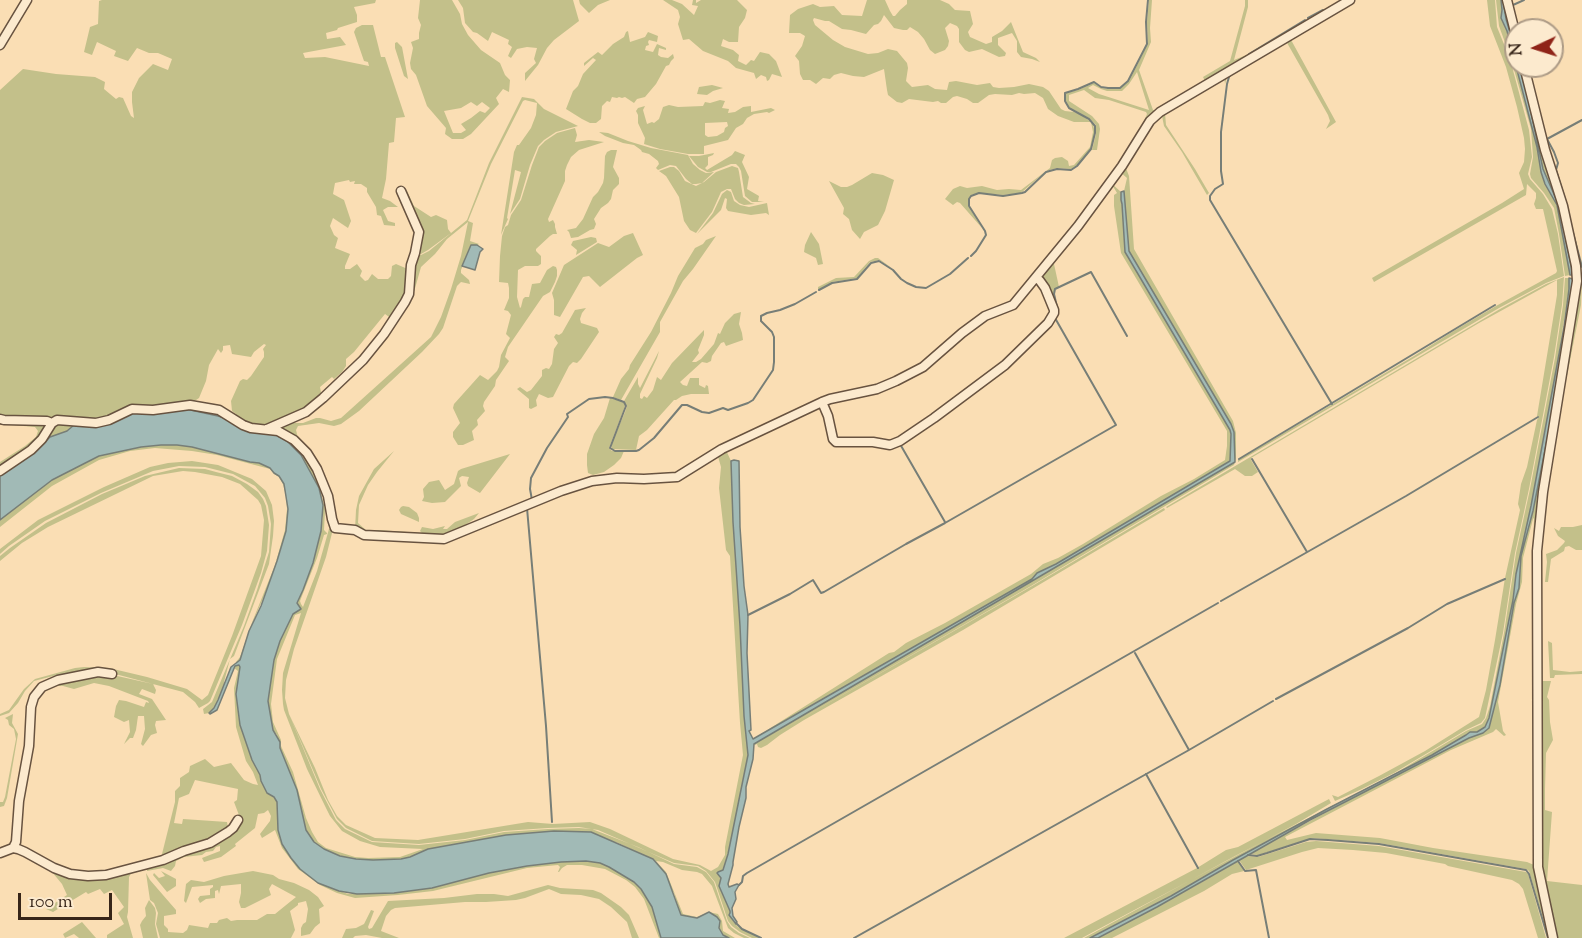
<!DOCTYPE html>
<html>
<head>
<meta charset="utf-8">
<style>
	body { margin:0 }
	#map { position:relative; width:1582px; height:938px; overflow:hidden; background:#fadeb4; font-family:"Sorts Mill Goudy",serif }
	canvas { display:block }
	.north { position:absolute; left:1504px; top:18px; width:60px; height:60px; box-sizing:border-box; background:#fceace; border:2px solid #ad9b86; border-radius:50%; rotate:266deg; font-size:16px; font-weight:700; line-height:24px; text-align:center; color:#372519 }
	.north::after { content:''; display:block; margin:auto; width:21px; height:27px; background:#8f2418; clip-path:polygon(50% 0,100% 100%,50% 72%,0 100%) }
	.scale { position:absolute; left:18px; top:893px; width:94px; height:27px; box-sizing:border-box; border:3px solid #372519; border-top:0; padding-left:8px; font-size:18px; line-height:21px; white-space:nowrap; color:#372519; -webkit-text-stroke:4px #fceace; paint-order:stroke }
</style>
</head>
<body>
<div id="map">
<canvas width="1582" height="938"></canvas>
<div class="north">N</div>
<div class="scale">100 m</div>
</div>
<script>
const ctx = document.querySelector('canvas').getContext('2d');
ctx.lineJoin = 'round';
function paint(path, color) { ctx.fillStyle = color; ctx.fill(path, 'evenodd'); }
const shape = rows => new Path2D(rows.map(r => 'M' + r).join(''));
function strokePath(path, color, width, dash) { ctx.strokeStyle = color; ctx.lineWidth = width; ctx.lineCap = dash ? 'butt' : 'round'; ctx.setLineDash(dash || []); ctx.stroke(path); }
const green = shape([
	[102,0,376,0,375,3,354,7,357,15,357,22,338,28,337,30,326,33,327,39,340,37,346,45,303,53,305,58,325,57,369,66,368,62,364,61,354,32,356,28,362,25,373,25,381,57,385,57,405,117,396,118,394,142,389,143,386,179,382,198,390,201,398,207,388,207,383,210,388,221,395,223,395,226,384,225,381,216,377,215,376,207,367,192,367,188,361,184,354,184,355,181,350,182,349,180,335,183,333,194,344,200,351,221,348,228,333,218,330,226,334,235,338,238,335,248,350,254,345,266,345,269,350,269,357,264,362,271,360,276,365,281,368,280,372,274,378,279,388,279,391,276,392,266,396,264,410,270,408,294,392,319,385,314,354,352,346,359,346,366,342,372,334,379,332,377,320,387,322,398,314,405,267,428,251,428,237,420,236,414,232,411,231,401,240,381,243,379,247,380,251,376,264,357,264,352,263,349,266,345,264,344,254,352,251,357,232,354,230,345,223,346,223,350,221,353,218,349,209,365,206,381,199,398,190,404,109,419,0,418,0,90,23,69,56,74,95,77,105,82,104,89,116,99,119,97,123,98,131,116,134,118,132,102,132,92,139,78,153,64,168,70,172,59,158,53,149,53,137,48,128,61,114,56,116,51,97,42,92,55,84,52,90,27,98,24,99,1],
	[420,0,452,0,460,14,462,24,468,35,481,50,500,63,505,75,510,80,509,92,503,89,496,98,499,104,471,134,463,139,452,139,445,134,446,128,427,106,416,75,411,69,410,63,413,48,411,42,419,39,419,33,421,25,418,18],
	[471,102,477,106,482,102,490,108,485,113,480,111,471,118,461,124,466,130,461,133,453,133,444,111,461,108],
	[458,0,573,0,579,21,554,40,547,48,538,65,525,81,525,73,536,63,534,59,537,48,527,47,517,49,511,58,508,56,512,47,508,44,509,40,492,32,488,41,477,33,473,32,465,23,463,8],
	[579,0,610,0,598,5,589,13,580,4],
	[663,0,672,0,682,4,694,15,698,6,692,5,693,0,696,0,696,3,701,0,737,0,747,10,745,18,739,27,738,42,729,42,723,39,721,46,733,50,739,55,738,61,746,65,751,60,754,61,760,52,769,54,776,61,782,77,772,74,769,80,767,81,766,77,761,75,756,79,754,73,736,68,728,61,703,51,689,39,683,40,678,24,680,17,678,10],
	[867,0,885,0,890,11,893,16,895,16,900,10,907,4,907,0,940,0,949,4,955,10,970,11,973,24,968,32,970,37,986,44,992,42,992,37,1002,31,1011,22,1023,52,1036,58,1040,62,1032,59,1021,57,1017,52,1017,41,1012,33,998,38,998,45,1006,53,1005,56,999,57,982,49,969,52,965,50,959,42,959,29,957,26,950,23,945,28,949,41,948,46,945,50,935,54,930,50,924,39,918,32,910,27,907,30,903,30,894,28,884,15,881,21,878,24,874,25,866,34,851,30,842,29,829,21,825,21,814,18,813,20,815,25,833,40,845,47,868,54,878,53,888,49,897,51,907,63,908,68,906,81,912,87,928,85,935,89,947,90,949,82,956,81,977,85,990,83,993,87,999,88,1014,87,1029,84,1043,87,1049,91,1061,109,1065,111,1074,112,1081,115,1091,122,1093,124,1095,133,1091,149,1076,166,1071,169,1057,168,1046,171,1021,193,1003,195,979,193,971,195,969,198,968,206,982,228,960,203,957,202,953,205,945,199,953,189,960,186,967,188,982,186,997,190,1009,189,1021,190,1050,168,1052,160,1055,158,1062,157,1068,161,1069,166,1074,165,1090,147,1093,132,1091,122,1074,122,1058,116,1048,109,1043,98,1035,93,1024,94,1019,93,1012,95,995,94,989,95,978,103,973,103,967,99,957,96,953,97,946,103,941,103,938,101,933,102,909,99,902,103,897,102,888,95,887,90,884,69,864,77,853,76,841,73,834,75,830,79,823,78,816,84,810,80,803,80,800,74,799,61,795,56,802,46,805,36,800,33,789,33,790,15,798,9,813,4,820,7,834,6,842,15,862,16],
	[1149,0,1152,0,1150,28,1151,42,1139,70,1153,110,1158,111,1139,133,1147,114,1146,112,1109,100,1095,98,1084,90,1069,95,1069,101,1092,116,1099,124,1100,129,1097,150,1092,150,1096,134,1096,125,1089,118,1069,107,1066,101,1066,93,1078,90,1094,83,1101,88,1108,89,1120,89,1129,81,1148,44,1147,22],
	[1137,72,1149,110,1099,94,1088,88,1093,85,1101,89,1107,91,1122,91,1129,84],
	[1245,0,1248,0,1248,7,1234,60,1249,54,1306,21,1308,23,1205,81,1203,77,1230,61,1245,6],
	[1351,0,1355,0,1290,38,1336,122,1326,129,1330,121,1328,115,1286,41,1253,59,1252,57],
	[1487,0,1495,0,1497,27,1510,59,1529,130,1532,157,1528,174,1530,179,1543,194,1552,209,1558,234,1564,276,1546,283,1499,308,1238,462,1238,460,1414,356,1452,332,1496,306,1556,273,1557,271,1543,209,1536,209,1534,204,1536,198,1536,193,1527,184,1526,195,1374,282,1372,278,1502,203,1524,189,1519,173,1524,162,1525,149,1524,138,1517,107,1506,67,1490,26],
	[1496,0,1501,0,1503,22,1507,31,1522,87,1537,147,1541,172,1545,184,1556,202,1558,211,1570,275,1565,276,1559,234,1554,208,1544,193,1531,178,1530,174,1533,157,1531,129,1511,59,1499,26],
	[628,31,630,42,645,37,648,32,658,36,657,42,649,40,648,42,649,45,646,46,645,50,653,52,657,44,666,48,666,50,659,48,658,55,661,57,668,58,673,54,674,58,671,61,669,65,666,66,656,84,645,97,637,99,634,103,625,97,622,98,619,97,617,98,612,97,610,102,607,101,602,106,601,119,596,123,590,123,582,119,566,109,573,91,578,86,583,74,596,60,593,58,584,66,584,63,598,52,602,55,613,44,624,37,626,32],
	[397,42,402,47,408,79,404,76,395,48,395,43],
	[1250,58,1250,60,1230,73,1227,77,1225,84,1224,75,1165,113,1166,125,1195,169,1209,193,1207,195,1182,152,1164,126,1162,116,1158,117,1153,122,1127,163,1126,160,1141,135,1151,121,1160,112],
	[1519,66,1523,66,1562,206,1574,275,1571,271,1571,263,1557,200,1548,183,1543,169,1528,98],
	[712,85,723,88,713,91,707,95,697,94,699,87],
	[522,97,534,99,544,109,578,126,556,132,544,140,538,146,530,165,520,199,510,214,521,172,515,170,507,218,508,219,501,235,514,152,517,145,519,145,531,128,536,115,537,103,525,100,523,101,491,164,468,221,473,223,470,241,479,244,476,246,471,245,461,270,461,273,469,280,470,284,461,282,457,286,443,328,439,334,422,352,359,411,341,424,334,426,319,423,298,426,296,430,298,438,277,426,324,400,406,303,416,254,421,255,429,251,467,220,489,163],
	[468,222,461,256,451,289,441,317,431,337,341,418,331,421,320,418,316,418,303,423,293,423,316,410,364,366,379,348,409,304,414,292,421,267,435,254,447,239],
	[720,100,725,101,722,108,729,109,728,113,735,112,743,107,751,106,751,112,771,108,775,110,769,113,767,112,754,114,747,118,743,124,736,128,728,140,704,146,704,154,688,154,660,149,644,144,645,138,638,123,638,115,636,111,638,108,645,106,643,110,647,124,652,122,654,123,659,119,663,107,669,105,678,107,703,106,705,102,710,103],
	[727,122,728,126,725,128,724,132,717,136,708,137,705,135,705,123],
	[575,128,577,135,575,142,589,140,604,142,579,150,571,157,567,165,565,171,565,181,548,219,549,222,553,220,555,224,555,227,557,234,553,234,550,236,536,249,536,251,541,256,541,264,538,266,525,266,518,270,517,297,520,308,521,307,523,299,525,297,529,297,532,284,540,283,547,270,553,266,556,267,557,270,557,276,555,282,550,292,543,296,508,347,505,357,509,361,496,380,495,386,484,402,483,406,485,411,477,420,478,425,472,431,474,440,463,445,458,445,453,437,453,432,460,423,453,408,454,404,480,375,488,380,497,371,499,367,501,355,510,338,506,334,511,315,508,311,504,310,509,298,509,288,508,283,499,282,500,256,502,236,505,227,508,225,511,215,521,200,532,165,539,147,545,141,557,133],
	[599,132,608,133,628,141,651,148,688,155,693,164,700,170,706,173,714,172,702,183,696,184,692,184,686,179,676,166,670,165,658,170,656,168,659,164,658,161,649,154,642,152,641,150,634,145,623,143,605,136],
	[611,150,617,150,613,167,619,178,619,184,613,190,611,199,608,203,601,208,594,219,596,224,594,229,590,230,578,237,571,238,569,232,567,230,576,228,583,219,593,197,598,192,603,183,604,178,605,156,607,152],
	[735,151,745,155,742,162,749,177,747,189,759,196,758,201,764,202,752,202,745,196,741,171,739,167,736,164,731,164,711,172,707,172,698,167,689,156,699,156,714,153,713,155,708,157,708,165,705,168,707,170,732,155],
	[1124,163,1129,176,1134,249,1233,421,1236,433,1236,458,1234,465,1031,586,759,743,1032,586,1164,508,1165,510,963,630,804,720,780,735,767,745,761,748,758,747,757,744,755,745,753,744,1235,462,1234,432,1231,424,1129,251,1124,191,1127,178,1119,171],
	[732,166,738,168,739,172,743,197,751,203,755,204,744,205,739,203,735,199,731,189,727,189,721,192,712,212,696,233,690,230,684,221,679,197,666,176,659,171,670,167,674,167,679,171,685,181,696,186,704,182,716,172],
	[872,173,883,175,894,180,885,211,878,225,864,232,860,239,852,230,849,219,843,214,844,208,829,181,841,187,847,187,852,185],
	[1111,183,1121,192,1125,246,1127,256,1230,430,1231,434,1230,461,1056,564,1037,573,1032,579,753,739,889,653,894,652,906,643,945,623,1031,574,1043,564,1058,558,1083,544,1161,496,1194,479,1225,460,1227,446,1227,431,1121,253,1114,206,1114,195,1117,193],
	[727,190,731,192,734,201,740,205,749,207,767,203,769,215,766,213,751,215,728,211,726,208,727,199,725,198,721,210,697,234,713,213,722,194],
	[407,191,414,206,431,217,436,215,447,220,448,229,451,233,428,250,421,254,416,252,419,234,404,193],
	[811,232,819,244,823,264,818,265,816,258,804,252,805,245],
	[633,233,643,255,637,258,600,287,589,276,583,277,560,317,554,315,554,300,552,293,564,265,598,243,609,247,624,236],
	[716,236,693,269,683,281,660,322,660,332,621,400,613,397,621,379,629,369,630,365,651,332,671,293,678,276,695,248,703,244,706,240],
	[591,237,596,238,597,242,576,255,577,250,571,245,573,241],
	[875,258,878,258,893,269,879,260,875,261,870,262,857,278,832,282,818,290,818,287,836,278,854,277,869,261],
	[1055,259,1054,264,1059,287,1054,289,1054,294,1057,312,1037,276],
	[1564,277,1562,305,1554,357,1529,489,1515,553,1503,633,1485,718,1481,723,1466,730,1394,773,1362,789,1335,801,1332,795,1338,797,1379,776,1425,751,1479,717,1486,690,1495,640,1505,578,1520,510,1518,504,1521,484,1527,467,1537,420,1539,417,1537,416,1557,295,1557,280,1479,323,1251,458,1251,460,1258,472,1252,476,1245,476,1235,469,1167,508,1166,507,1500,309,1546,284],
	[1565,278,1569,278,1569,289,1556,370,1531,506,1516,574,1513,600,1489,718,1485,727,1477,732,1470,732,1466,735,1432,755,1279,835,1171,896,1090,938,1084,938,1235,856,1394,774,1466,731,1482,724,1486,718,1490,706,1504,633,1516,553,1530,489,1555,358,1563,305],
	[1582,280,1581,305,1557,426,1581,281],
	[586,308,582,313,580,319,581,323,597,328,599,332,581,359,577,363,573,362,569,366,553,397,548,398,539,394,536,400,537,406,531,409,529,408,529,399,517,389,520,387,527,392,531,390,542,376,542,370,546,368,549,369,552,364,554,349,558,343,554,337,556,334,559,335,562,333,575,310],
	[741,312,739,324,742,333,743,340,726,346,724,342,721,343,712,356,711,361,707,363,702,362,680,382,683,385,687,386,690,378,699,378,699,385,705,388,706,385,708,386,709,394,691,394,682,396,676,400,674,400,647,430,639,436,636,450,612,449,611,445,625,412,627,406,624,401,638,377,638,384,640,388,659,351,657,358,640,394,640,398,642,399,644,396,647,398,653,390,657,377,661,380,672,363,704,330,704,335,698,350,699,353,692,362,696,362,701,359,714,344,718,333,720,334,725,323,734,314],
	[610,398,624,402,625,406,609,448,612,451,624,451,621,458,614,465,604,472,593,475,588,473,587,465,587,454,594,434,604,418],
	[190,407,224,414,282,435,301,451,317,477,325,510,324,530,327,533,327,534,324,535,317,558,300,601,301,604,303,607,317,571,329,529,332,529,332,533,326,557,294,649,286,680,285,698,289,714,320,789,336,820,345,829,372,842,419,845,465,840,504,832,548,829,579,828,592,829,638,847,674,864,697,867,706,872,714,882,727,921,731,927,739,933,750,938,744,938,734,933,728,928,712,886,702,874,697,872,682,870,663,862,656,861,666,872,683,914,697,917,709,912,718,914,722,921,723,931,735,938,729,938,723,935,719,928,720,921,681,915,674,893,653,859,616,842,506,835,428,849,410,857,401,859,373,860,356,859,340,856,324,849,314,842,306,830,297,790,280,748,277,735,273,730,268,701,274,660,280,641,303,590,313,563,321,531,323,517,323,505,318,488,301,455,287,441,276,435,251,432,218,416,191,410,90,426,74,425,67,431,50,437,43,444,12,463,54,424,83,424],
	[301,613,283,673,282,690,283,704,284,710,307,769,325,806,330,816,342,831,360,841,380,847,423,849,400,857,368,858,355,857,326,848,318,842,312,832,306,818,293,772,281,746,281,740,273,722,271,704,277,659,293,620,295,615],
	[0,420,50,423,41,439,0,469,0,462,25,446,36,437,38,431,35,427,0,424],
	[1549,430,1539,501,1536,874,1549,938,1529,871,1526,869,1379,843,1312,838,1268,852,1258,855,1249,854,1386,780,1469,738,1483,733,1489,728,1500,685,1514,603,1519,588,1521,556,1533,511],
	[1534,518,1532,584,1534,865,1527,862,1433,848,1380,838,1316,833,1287,840,1285,837,1451,750,1493,732,1496,729,1504,736,1506,735,1503,731,1498,702,1516,604,1522,582,1523,558,1533,519],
	[161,445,177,445,192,447,250,462,259,463,270,468,274,473,279,476,284,484,287,496,288,510,286,531,277,561,267,589,249,631,240,660,238,662,236,662,240,657,253,620,275,565,285,530,287,509,286,496,283,484,279,477,274,474,270,469,217,455,192,451,155,448,130,451,99,460,52,486,0,527,0,520,42,487,52,480,99,456,141,447],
	[725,448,731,461,733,522,740,626,744,716,748,755,728,854,723,870,720,872,719,876,721,878,719,886,730,911,730,917,738,927,759,938,752,938,740,932,732,926,728,921,715,882,706,871,698,866,674,863,598,830,579,827,548,828,504,831,465,839,419,844,372,841,346,828,337,819,321,789,289,714,315,768,328,800,337,816,346,825,375,838,418,840,528,822,553,824,590,822,610,829,673,859,700,865,711,871,718,867,725,855,725,847,743,755,740,723,730,556,726,550,719,488,721,467,717,453],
	[394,451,377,472,368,485,359,505,358,523,367,531,378,530,422,533,420,531,422,527,433,529,445,526,443,529,447,529,455,522,479,513,474,519,452,534,445,536,401,536,355,530,356,510,359,496,374,469],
	[510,454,480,493,468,486,467,483,469,477,462,476,459,478,461,486,445,502,432,503,422,501,424,497,423,489,429,482,439,480,445,490,454,484,458,471,461,469],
	[192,461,218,465,252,479,266,491,272,505,274,521,273,536,269,564,234,656,230,659,224,682,225,684,214,708,209,713,204,714,203,709,212,702,244,626,257,590,269,552,271,524,268,506,265,498,255,486,233,474,205,467,179,466,153,471,101,493,45,521,9,546,0,554,0,549,38,520,104,487,150,467,168,463],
	[179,468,205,469,216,472,232,476,247,484,258,492,263,499,266,506,269,525,267,551,261,573,242,625,210,701,208,703,199,708,195,702,183,692,104,671,57,675,34,681,25,691,18,703,9,713,0,716,0,714,9,710,24,689,35,679,75,668,84,667,109,668,147,677,187,689,202,700,208,695,232,636,261,556,264,520,261,505,258,500,240,484,222,477,195,472,183,471,153,476,48,527,22,543,0,561,0,556,10,548,46,523,102,494,145,476],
	[403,506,409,507,417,513,419,518,419,522,401,514,399,510,401,507],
	[1582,525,1582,550,1576,550,1569,546,1565,547,1564,551,1551,559,1548,582,1545,582,1547,562,1546,554,1557,550,1564,543,1565,541,1558,536,1554,528,1559,531,1561,527,1573,527],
	[1548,641,1552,643,1553,670,1570,672,1582,671,1582,674,1555,675,1554,678,1550,678],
	[236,665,239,665,240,667,236,694,240,725,252,760,260,775,261,781,267,792,274,797,277,802,278,830,280,837,291,858,300,869,318,883,348,894,394,893,432,888,489,873,527,866,561,862,586,861,600,863,609,867,634,882,641,889,652,907,661,938,659,938,644,899,635,887,626,880,605,869,582,865,567,865,562,868,559,872,558,872,560,867,558,865,527,868,433,891,398,895,355,898,337,893,320,885,298,869,282,848,275,830,262,838,260,834,270,821,271,816,268,810,264,813,258,814,255,828,235,844,236,846,221,857,204,862,202,858,220,851,220,846,216,847,213,851,206,852,202,855,184,857,176,861,175,866,171,871,163,868,147,871,147,866,212,844,242,823,234,802,237,800,238,789,195,780,189,794,179,798,174,823,182,824,183,819,227,822,228,828,210,839,192,845,161,858,175,802,175,791,180,786,180,778,189,772,190,766,205,759,214,767,231,763,244,780,253,784,258,785,253,772,246,761,236,727,234,688,238,671,234,668],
	[104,673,153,684,156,690,155,694,142,689,139,694,152,699,166,720,156,721,155,725,157,733,151,735,143,746,141,744,145,729,144,716,138,716,136,730,133,738,130,738,124,744,130,732,129,720,124,722,114,717,116,706,119,700,126,701,144,707,146,702,149,703,148,701,109,686,94,683,74,689,63,686,57,686,44,690,50,685],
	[1540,681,1551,681,1547,697,1549,700,1550,722,1553,740,1546,753,1545,789,1545,810,1552,812,1547,881,1582,885,1582,938,1556,938,1541,871],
	[13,714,12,723,18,734,7,798,4,806,0,807,0,802,3,802,5,797,16,739,14,729,9,725,8,720,5,718],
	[1329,799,1331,803,1296,824,1095,931,1082,938,1064,938,1197,868,1226,850,1238,847],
	[1316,841,1379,846,1526,872,1528,874,1546,938,1538,938,1523,889,1519,884,1512,880,1448,866,1445,864,1386,853,1353,850,1318,848,1302,852,1246,870,1239,860,1246,856,1258,857,1306,842],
	[1238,861,1244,871,1232,874,1204,891,1112,938,1098,938,1193,887],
	[47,866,61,874,133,870,129,877,128,912,127,917,133,938,107,938,107,935,124,924,118,913,124,907,112,890,104,894,100,889,88,894,86,892,53,912,46,909,67,895,62,884],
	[161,871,176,879,176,886,167,892,153,875,154,873,159,878,165,876],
	[253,871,273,875,279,879,294,883,309,890,318,897,324,906,319,909,320,923,315,927,310,934,301,936,301,928,303,924,306,922,308,909,306,901,298,903,298,905,290,911,295,930,291,938,160,938,156,924,158,913,154,903,150,900,146,873,150,880,176,910,176,914,164,916,164,925,168,929,168,932,183,933,187,930,189,925,208,928,210,923,217,923,219,920,227,918,231,921,237,920,257,920,267,914,275,914,296,897,272,884,269,889,271,895,245,908,241,908,239,902,241,893,241,884,221,886,219,894,218,890,215,891,215,898,206,899,200,903,198,899,200,896,210,895,210,889,213,887,213,885,192,887,186,903,184,901,186,884,191,880,204,882,224,876],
	[548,885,560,888,593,890,601,893,621,907,629,915,639,938,632,938,627,922,611,907,599,899,581,895,561,894,549,889,525,898,516,900,486,902,465,902,395,908,391,910,386,916,381,931,399,938,382,938,366,935,355,936,353,938,342,938,346,929,356,928,364,924,371,910,374,911,368,927,369,929,372,928,388,901,444,898,477,894,494,894,508,896],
	[149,900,155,908,156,913,155,924,158,938,143,938,140,925,142,921,146,916,145,908],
	[82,922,96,938,79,938,74,934,65,938,63,934]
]);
const water = shape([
	[1501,0,1503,0,1506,19,1514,46,1516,65,1507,31,1501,18,1502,10,1501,0],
	[1516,66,1519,66,1528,98,1543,169,1560,208,1573,275,1570,275,1557,205,1545,184,1541,172,1537,147,1516,66],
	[1124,191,1129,251,1231,424,1234,432,1235,462,754,744,753,759,746,787,746,798,739,827,733,862,733,865,728,884,729,887,737,884,739,885,735,892,736,899,732,908,733,916,737,922,736,924,729,915,730,913,730,911,719,886,721,878,717,873,718,872,723,870,728,854,748,755,744,716,740,626,733,522,731,461,734,460,739,461,740,527,744,586,748,615,747,653,751,730,749,731,753,739,1032,579,1037,573,1056,564,1230,461,1231,434,1230,430,1125,252,1122,204,1121,200,1121,192,1124,191],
	[471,245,477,245,483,249,480,252,475,270,462,266,471,245],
	[1569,278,1573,279,1574,287,1549,430,1533,511,1521,556,1519,588,1514,603,1500,685,1489,728,1483,733,1469,738,1310,820,1157,907,1098,938,1090,938,1171,896,1233,860,1327,809,1432,755,1466,735,1470,732,1477,732,1485,727,1489,718,1513,600,1516,574,1531,506,1564,327,1569,289,1569,278],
	[186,409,218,416,276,435,287,441,301,455,319,488,323,505,321,531,313,563,303,590,297,603,301,609,293,614,280,641,274,660,268,701,273,730,280,742,280,748,297,790,306,830,314,842,324,849,340,856,356,859,373,860,401,859,410,857,428,849,506,835,554,831,591,832,653,859,666,874,681,915,697,918,709,912,717,917,720,921,719,928,723,935,729,938,661,938,652,907,641,889,634,882,609,867,600,863,586,861,561,862,527,866,489,873,432,888,394,893,357,894,339,891,318,883,300,869,291,858,282,844,278,830,277,802,274,797,267,793,261,781,260,775,252,760,240,725,236,694,240,667,239,665,235,666,217,710,210,714,209,713,214,708,218,700,231,667,240,660,249,631,261,606,277,561,286,531,288,509,284,484,279,476,274,473,270,468,259,463,250,462,192,447,177,445,161,445,141,447,99,456,52,480,0,520,0,472,43,444,50,437,67,431,74,425,90,426,132,412,186,409]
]);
const stream = shape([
	[1513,5,1524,0],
	[1308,18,1323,10],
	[1249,54,1305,20],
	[1231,74,1229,77,1227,84,1221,132,1221,171,1223,184,1215,189,1210,196,1210,200,1332,404],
	[1567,206,1556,170,1558,163,1554,152,1547,139,1582,120],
	[1572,229,1582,267],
	[971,256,976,251,986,235,985,231,969,206,969,199,971,196,979,193,1003,196,1022,193,1025,192,1046,172,1057,169,1071,170,1077,166,1091,149,1095,133,1095,126,1089,119,1069,108,1065,101,1065,93,1078,89,1094,82,1101,87,1108,88,1120,88,1128,81,1147,44,1146,22,1148,0],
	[819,290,832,283,857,279,871,263,879,261,893,270,901,279,907,283,916,287,926,288,950,274,968,258],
	[1058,311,1054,294,1055,289,1091,272,1127,336],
	[900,444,945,522],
	[1239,459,1495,305],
	[1252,459,1307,552],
	[532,500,530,489,531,478,547,448,568,417,567,414,589,399,605,397,613,398,624,402,626,406,624,411,610,448,615,451,636,451,639,450,654,438,682,405,687,405,702,412,709,413,723,408,728,410,748,403,753,400,773,370,774,362,774,337,772,332,761,321,761,316,767,313,780,310,795,304,816,292],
	[527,508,546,726,552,822],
	[1221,601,1406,496,1538,417],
	[748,615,790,594,813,580,821,593,824,592,906,544,945,523,1116,425,1055,318],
	[1135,653,1189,750],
	[1276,699,1408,628,1447,604,1505,579],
	[1146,774,1198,868],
	[1248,855,1257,856,1267,853,1310,839,1328,840,1379,844,1526,870,1529,874,1548,938],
	[1238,861,1245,871,1256,870,1269,938],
	[739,885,742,882,743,876,747,873,1218,603],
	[736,923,742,929,761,938],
	[854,938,1189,750,1273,701]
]);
const minor = shape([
	[1507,0,1516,36],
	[0,45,27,0],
	[1524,66,1545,150,1563,206,1576,266,1577,281,1543,492,1537,551,1538,867,1553,938],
	[822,402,828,416,833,439,836,442,873,442,890,445,900,441,934,418,1005,365,1048,323,1054,313,1054,310,1045,288,1040,281,1036,277],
	[0,419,4,420,47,421,52,423],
	[267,429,306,412,323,398,363,360,384,334,405,302,409,294,411,265,415,253,419,232,401,191],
	[0,471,31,450,42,439,52,423,57,420,96,423,109,420,132,409,153,410,190,405,219,410,243,425,251,428,278,431,294,440,307,453,317,469,328,496,332,519,335,528,355,530,364,535,444,539,561,491,592,481,617,478,644,479,677,477,722,449,822,402,830,399,877,389,896,381,923,367,962,333,985,316,1013,305,1078,226,1122,166,1150,121,1160,112,1350,0],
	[13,848,16,842,19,801,29,746,31,707,34,697,42,687,58,680,98,672,112,674],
	[0,853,13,848,18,849,25,852,54,868,70,874,88,876,106,875,163,860,184,851,210,843,228,832,233,828,238,820]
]);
paint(green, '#c3c08a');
paint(water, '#a1bab6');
strokePath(water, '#777e77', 1.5);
strokePath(stream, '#777e77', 2);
strokePath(minor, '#685340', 11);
strokePath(minor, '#fceace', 8);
</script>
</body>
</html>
